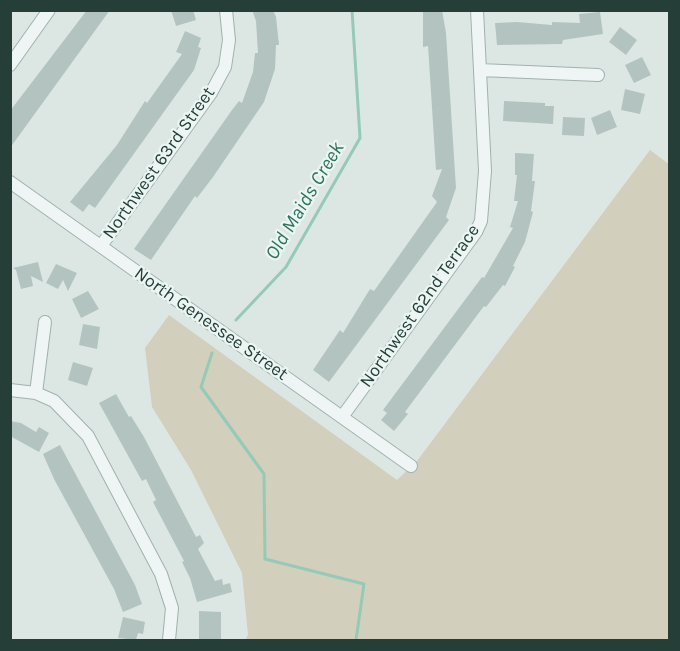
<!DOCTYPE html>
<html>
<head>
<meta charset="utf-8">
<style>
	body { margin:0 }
	#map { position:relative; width:680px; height:651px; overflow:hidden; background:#dce7e4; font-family:Karla,sans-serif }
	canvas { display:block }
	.frame { position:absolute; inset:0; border:12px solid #253e38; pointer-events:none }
</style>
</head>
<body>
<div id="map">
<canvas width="680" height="651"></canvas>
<div class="frame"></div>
</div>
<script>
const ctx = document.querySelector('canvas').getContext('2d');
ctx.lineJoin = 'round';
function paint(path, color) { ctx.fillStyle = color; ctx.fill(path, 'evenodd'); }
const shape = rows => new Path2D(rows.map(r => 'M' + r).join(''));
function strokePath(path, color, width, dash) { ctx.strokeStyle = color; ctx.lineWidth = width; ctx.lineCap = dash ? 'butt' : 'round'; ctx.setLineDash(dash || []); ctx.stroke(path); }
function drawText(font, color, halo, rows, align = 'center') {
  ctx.font = font + ' Karla,sans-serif'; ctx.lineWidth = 4.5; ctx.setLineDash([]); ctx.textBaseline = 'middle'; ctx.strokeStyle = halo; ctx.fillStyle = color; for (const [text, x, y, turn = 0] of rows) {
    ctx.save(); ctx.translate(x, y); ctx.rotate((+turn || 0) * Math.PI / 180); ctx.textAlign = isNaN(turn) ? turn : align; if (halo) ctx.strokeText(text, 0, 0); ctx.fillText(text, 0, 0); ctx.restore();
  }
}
const green = shape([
	[650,150,670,165,669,640,245,640,248,635,242,573,191,470,152,407,145,348,169,315,397,480,417,461]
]);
const stream = shape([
	[236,320,286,267,360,138,352,10],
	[212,353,201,387,264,474,265,559,364,584,356,640]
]);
const building = shape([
	[87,10,110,10,10,148,10,111],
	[171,10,193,10,196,20,176,26],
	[252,10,273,10,276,17,279,45,276,45,275,69,264,102,213,177,197,198,195,196,151,260,134,249,232,110,239,101,242,103,253,72,255,53,258,53,256,21],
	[423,10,442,10,446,33,456,188,446,217,449,220,329,382,313,370,340,330,343,333,370,289,374,291,437,202,432,196,442,169,436,170,428,46,423,47],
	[600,12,603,34,563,40,562,44,497,45,495,23,517,22,552,25,552,22,580,23,579,14],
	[620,27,637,40,626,55,609,42],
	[185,31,201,38,198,47,201,48,194,70,95,208,89,204,83,212,70,202,117,145,145,101,147,103,182,54,176,52],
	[642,57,651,75,634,83,625,65],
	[625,89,645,94,640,114,621,110],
	[504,101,545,103,545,106,554,106,553,124,503,121],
	[610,110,617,127,597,135,591,118],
	[563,117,585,118,584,136,562,135],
	[515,153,534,154,532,181,535,181,531,211,533,212,525,242,513,266,515,267,505,286,503,285,486,307,484,306,405,412,408,414,394,431,381,420,387,413,383,410,482,277,484,278,513,228,510,227,518,201,514,201,517,175,515,175],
	[38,262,43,282,31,276,33,286,21,289,16,270,13,268],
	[56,264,77,273,68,291,63,280,58,289,46,283],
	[88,291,99,309,81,318,72,299],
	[83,324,100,327,97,349,79,345],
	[73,362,93,368,87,386,68,380],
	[116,394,129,417,131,416,144,437,196,537,200,535,204,543,198,549,215,581,222,579,223,585,230,583,232,592,197,602,190,578,182,562,184,561,153,502,156,500,146,479,142,481,99,403],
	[10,421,21,423,36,432,39,427,49,433,39,452,10,436],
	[60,445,135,585,142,604,123,612,114,589,54,479,43,454],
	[199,611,221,612,221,640,199,640],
	[123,617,145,622,143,634,138,633,136,640,118,638]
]);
const minor = shape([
	[10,65,49,10],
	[480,70,598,75],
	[10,182,411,466],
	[101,246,211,93,225,67,229,40,226,10],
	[10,390,36,393,54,401,88,436,161,574,172,608,169,640],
	[36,393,45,322],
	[342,417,476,232,481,221,485,171,477,10]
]);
const streetNames = [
	["Northwest 63rd Street",159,163,-55],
	["Northwest 62nd Terrace",420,306,-55],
	["North Genessee Street",211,324,35]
];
const waterNames = [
	["Old Maids Creek",305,201,-59]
];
paint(green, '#d2cfbd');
strokePath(stream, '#94cab7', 3);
paint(building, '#b3c4c0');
strokePath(minor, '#a1b1ad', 14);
strokePath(minor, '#eff5f4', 12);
drawText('18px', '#253e38', '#ebf5f2', streetNames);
drawText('italic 20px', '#2d745e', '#ebf5f2', waterNames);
</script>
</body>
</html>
